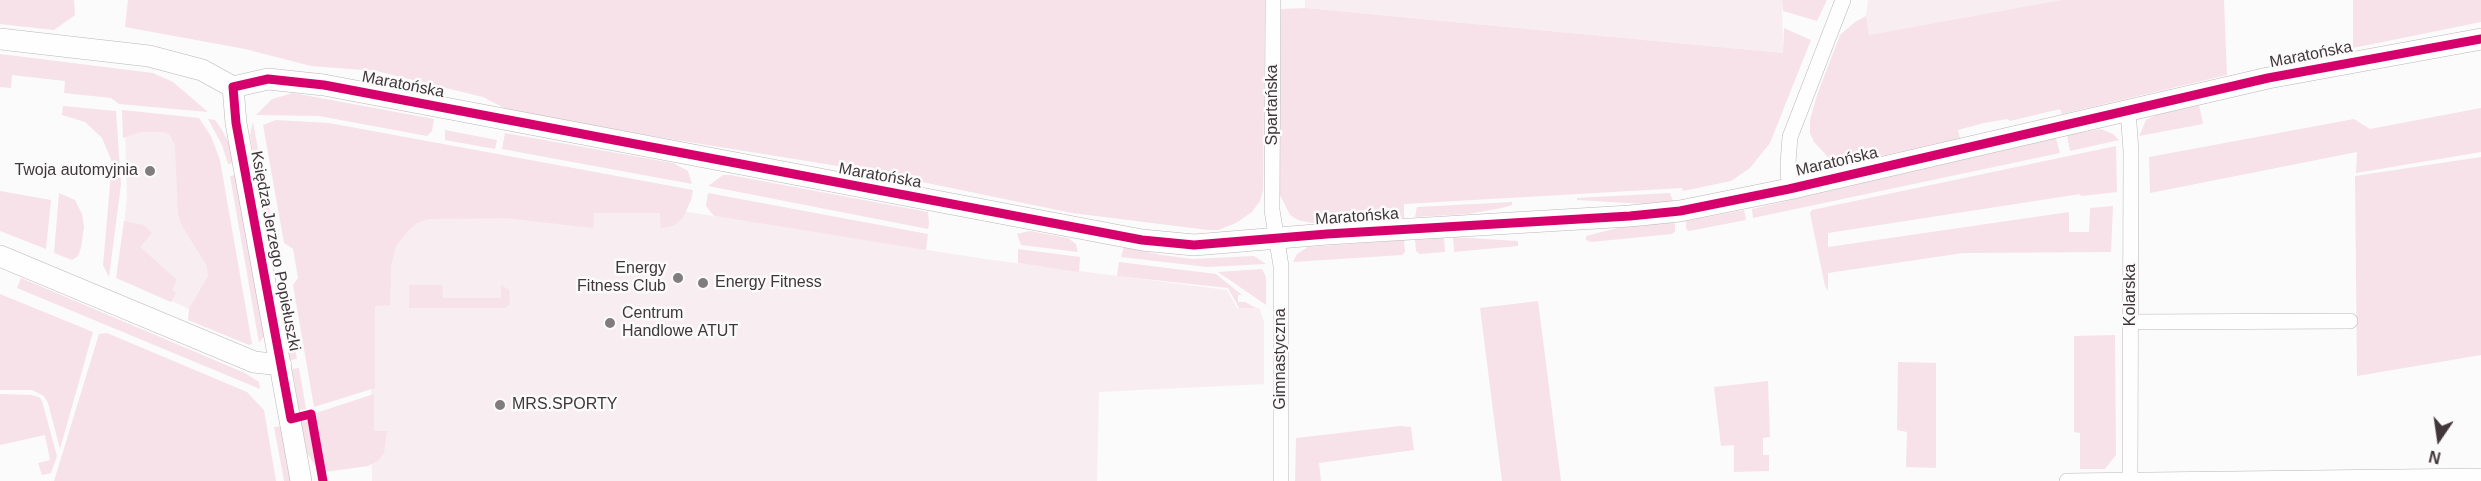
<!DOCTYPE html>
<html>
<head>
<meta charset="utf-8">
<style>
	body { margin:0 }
	#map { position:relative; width:2481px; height:481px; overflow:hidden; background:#fbfbfb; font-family:Arial,sans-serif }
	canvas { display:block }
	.north { position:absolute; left:2409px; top:409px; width:60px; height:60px; -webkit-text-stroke:4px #fbfbfb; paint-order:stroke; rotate:193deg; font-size:16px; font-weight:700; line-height:24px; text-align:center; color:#41373b }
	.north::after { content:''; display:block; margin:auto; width:21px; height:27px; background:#41373b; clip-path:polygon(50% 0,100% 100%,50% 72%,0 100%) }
</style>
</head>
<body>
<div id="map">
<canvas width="2481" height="481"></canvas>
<div class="north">N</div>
</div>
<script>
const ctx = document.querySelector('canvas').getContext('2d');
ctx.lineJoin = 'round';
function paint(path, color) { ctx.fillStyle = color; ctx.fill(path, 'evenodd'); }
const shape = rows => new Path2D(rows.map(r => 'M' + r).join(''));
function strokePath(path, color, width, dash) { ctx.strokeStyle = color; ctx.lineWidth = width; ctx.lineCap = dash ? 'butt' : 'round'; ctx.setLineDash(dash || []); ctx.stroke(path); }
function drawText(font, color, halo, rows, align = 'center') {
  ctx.font = font + ' Arial,sans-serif'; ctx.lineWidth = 5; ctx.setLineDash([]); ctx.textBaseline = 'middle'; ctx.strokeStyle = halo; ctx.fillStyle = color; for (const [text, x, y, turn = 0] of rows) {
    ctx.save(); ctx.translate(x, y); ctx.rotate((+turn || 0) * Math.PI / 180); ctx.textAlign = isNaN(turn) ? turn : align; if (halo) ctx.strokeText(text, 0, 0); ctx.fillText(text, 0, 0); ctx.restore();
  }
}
const built = shape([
	[1305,0,1782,0,1783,53,1305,8],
	[1868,0,2061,0,1869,35,1866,16],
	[125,128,176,130,213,274,195,312,119,276,127,196],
	[605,204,688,212,985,259,1227,290,1237,308,1259,308,1264,321,1264,384,1099,392,1097,481,372,481,370,303,393,240,422,217]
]);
const green = shape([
	[0,0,74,0,75,15,54,30,0,24],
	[128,0,1265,0,1263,190,1260,201,1252,212,1236,223,1218,230,1208,230,1072,213,869,171,670,139,510,111,483,97,376,71,311,66,245,49,125,27],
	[1782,0,1827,0,1817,21,1783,11],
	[2061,0,2224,0,2227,75,2062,114,2060,109,2010,121,2007,119,1984,123,1958,130,1960,138,1855,162,1829,158,1814,142,1810,133,1810,120,1817,95,1840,35,1855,22,1866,16,1869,35],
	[2353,0,2481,0,2481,22,2353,48],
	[1305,8,1783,53,1784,28,1811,40,1770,143,1750,168,1731,181,1683,191,1682,188,1404,204,1404,218,1312,223,1298,220,1290,215,1280,195,1281,9],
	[0,54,153,73,173,82,208,112,119,104,111,98,64,93,65,81,12,75,11,88,0,87],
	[293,93,434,119,432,131,427,136,319,116,256,115,272,99],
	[2199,105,2203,124,2139,136,2146,120,2156,115],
	[63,106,116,111,121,184,109,277,103,265,112,162,102,138,85,122,62,115],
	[2481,108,2481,152,2356,173,2357,152,2150,193,2149,157,2354,119,2370,129],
	[122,110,199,118,211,136,220,160,252,344,249,345,188,320,189,309,208,276,207,266,181,224,178,214,175,145,170,135,164,132,141,132,123,138],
	[208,119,215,120,222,130,229,143,234,163,228,164,222,145],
	[276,120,329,123,693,190,691,200,683,218,673,226,661,228,660,213,594,213,593,228,505,218,429,219,417,223,407,232,396,246,391,266,390,305,375,306,375,388,314,407,293,285,298,278,293,249,284,243,263,125],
	[253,122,260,160,254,161,250,134],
	[2101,129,2113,134,2119,140,2070,151,2067,135],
	[445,130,497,140,495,149,445,140],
	[505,133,673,163,688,171,692,184,502,149],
	[2056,138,2060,153,1753,218,1752,209],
	[2116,146,2117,192,2081,196,2080,194,1828,233,1828,247,2069,212,2069,232,2089,232,2090,208,2113,206,2111,252,1963,253,1828,273,1828,291,1825,286,1810,213,1812,210],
	[2481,157,2481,355,2357,376,2355,176],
	[262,170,277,250,271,253,256,172],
	[236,175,265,335,259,343,230,176],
	[723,175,730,175,928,212,929,224,928,229,708,186],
	[0,191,51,200,46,249,0,231],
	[59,193,75,200,82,214,84,227,81,248,78,256,72,260,54,253],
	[708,193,928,234,926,250,714,216,706,206],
	[1670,193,1673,201,1645,204,1577,200,1577,198],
	[1512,202,1512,205,1502,208,1468,214,1415,217,1417,207],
	[1744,210,1746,220,1689,231,1686,229,1686,221],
	[124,221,144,225,152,233,140,247,177,280,172,290,176,293,171,302,116,278],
	[1672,222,1675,224,1675,231,1672,234,1591,242,1586,240,1586,236,1621,227],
	[1030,231,1068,238,1076,244,1078,252,1021,245,1017,234],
	[1453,237,1518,241,1518,246,1454,252],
	[1444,238,1445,252,1420,254,1416,251,1415,240],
	[1404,240,1405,252,1402,255,1293,262,1297,254,1308,247],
	[1124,247,1162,255,1192,259,1254,256,1266,264,1207,267,1121,257],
	[1018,249,1080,257,1079,272,1018,263],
	[1119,262,1216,274,1242,295,1238,295,1238,302,1245,302,1256,308,1239,308,1228,288,1117,276],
	[1262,269,1266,277,1266,305,1218,272],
	[21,278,245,373,259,382,260,389,17,288],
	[409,285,442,285,443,298,501,298,501,285,509,290,510,304,505,308,409,308],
	[0,294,93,332,60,449,48,403,44,396,32,390,0,390],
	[1538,301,1561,481,1502,481,1480,308],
	[285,304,287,306,297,359,290,360,280,305],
	[107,333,247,392,264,410,276,481,54,481,99,334],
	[2115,335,2116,455,2105,469,2080,469,2080,433,2074,432,2074,336],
	[1898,362,1936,363,1936,468,1906,467,1907,432,1897,430],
	[299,368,306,409,299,410,292,369],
	[1768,381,1770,437,1763,438,1763,455,1769,455,1769,471,1734,472,1734,445,1721,446,1714,387],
	[0,394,31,395,39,397,42,401,57,456,51,473,42,475,38,463,50,460,45,435,0,445],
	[374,394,374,431,387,431,384,453,378,461,368,466,325,472,316,413],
	[308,421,316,467,307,453,301,422],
	[282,426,292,481,284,481,274,427],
	[1400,426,1411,427,1414,450,1319,463,1321,481,1295,481,1296,438]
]);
const street = shape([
	[1273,0,1272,210,1281,266,1281,481],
	[2128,110,2131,151,2130,481],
	[1789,189,1788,163,1790,137,1843,0],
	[2131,322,2350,321],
	[2067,481,2481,476]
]);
const secondary = shape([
	[0,39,149,56,202,70,233,87,268,79,324,85,1142,240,1194,245,1327,234,1630,216,1680,211,1789,189,2268,78,2481,39],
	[233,87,236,123,301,481],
	[0,256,254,362,281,365]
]);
const cycleway = shape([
	[323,481,311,414,291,419,236,123,233,87,268,79,324,85,1142,240,1194,245,1327,234,1630,216,1680,211,1789,189,2268,78,2481,39]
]);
const markers = [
	[150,171,6,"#827c7e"],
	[678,278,6,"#827c7e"],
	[703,283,6,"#827c7e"],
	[610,323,6,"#827c7e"],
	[500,405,6,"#827c7e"]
];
const streetNames = [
	["Maratońska",2311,55,-11],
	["Maratońska",403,85,11],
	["Spartańska",1273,105,-90],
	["Maratońska",1837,162,-13],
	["Maratońska",880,176,10],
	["Maratońska",1357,217,-4],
	["Księdza Jerzego Popiełuszki",275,251,79],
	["Kolarska",2131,295,-90],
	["Gimnastyczna",1281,359,-90]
];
const poiNames = [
	["Twoja automyjnia",138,171,"right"],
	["Energy",666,269,"right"],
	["Fitness Club",666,287,"right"],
	["Energy Fitness",715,283],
	["Centrum",622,314],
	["Handlowe ATUT",622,332],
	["MRS.SPORTY",512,405]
];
paint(built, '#f8edf0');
paint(green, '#f7e2e9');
strokePath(street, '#bbb6b8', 16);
strokePath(secondary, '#bbb6b8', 22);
strokePath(street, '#fefefe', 15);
strokePath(secondary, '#fefefe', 21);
strokePath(cycleway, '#d6006c', 9);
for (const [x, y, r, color] of markers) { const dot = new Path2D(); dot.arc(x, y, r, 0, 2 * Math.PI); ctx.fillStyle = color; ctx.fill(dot); strokePath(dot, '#fbfbfb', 2); }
drawText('16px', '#41373b', '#fbfbfb', streetNames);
drawText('16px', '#41373b', '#fbfbfb', poiNames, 'left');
</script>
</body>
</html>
